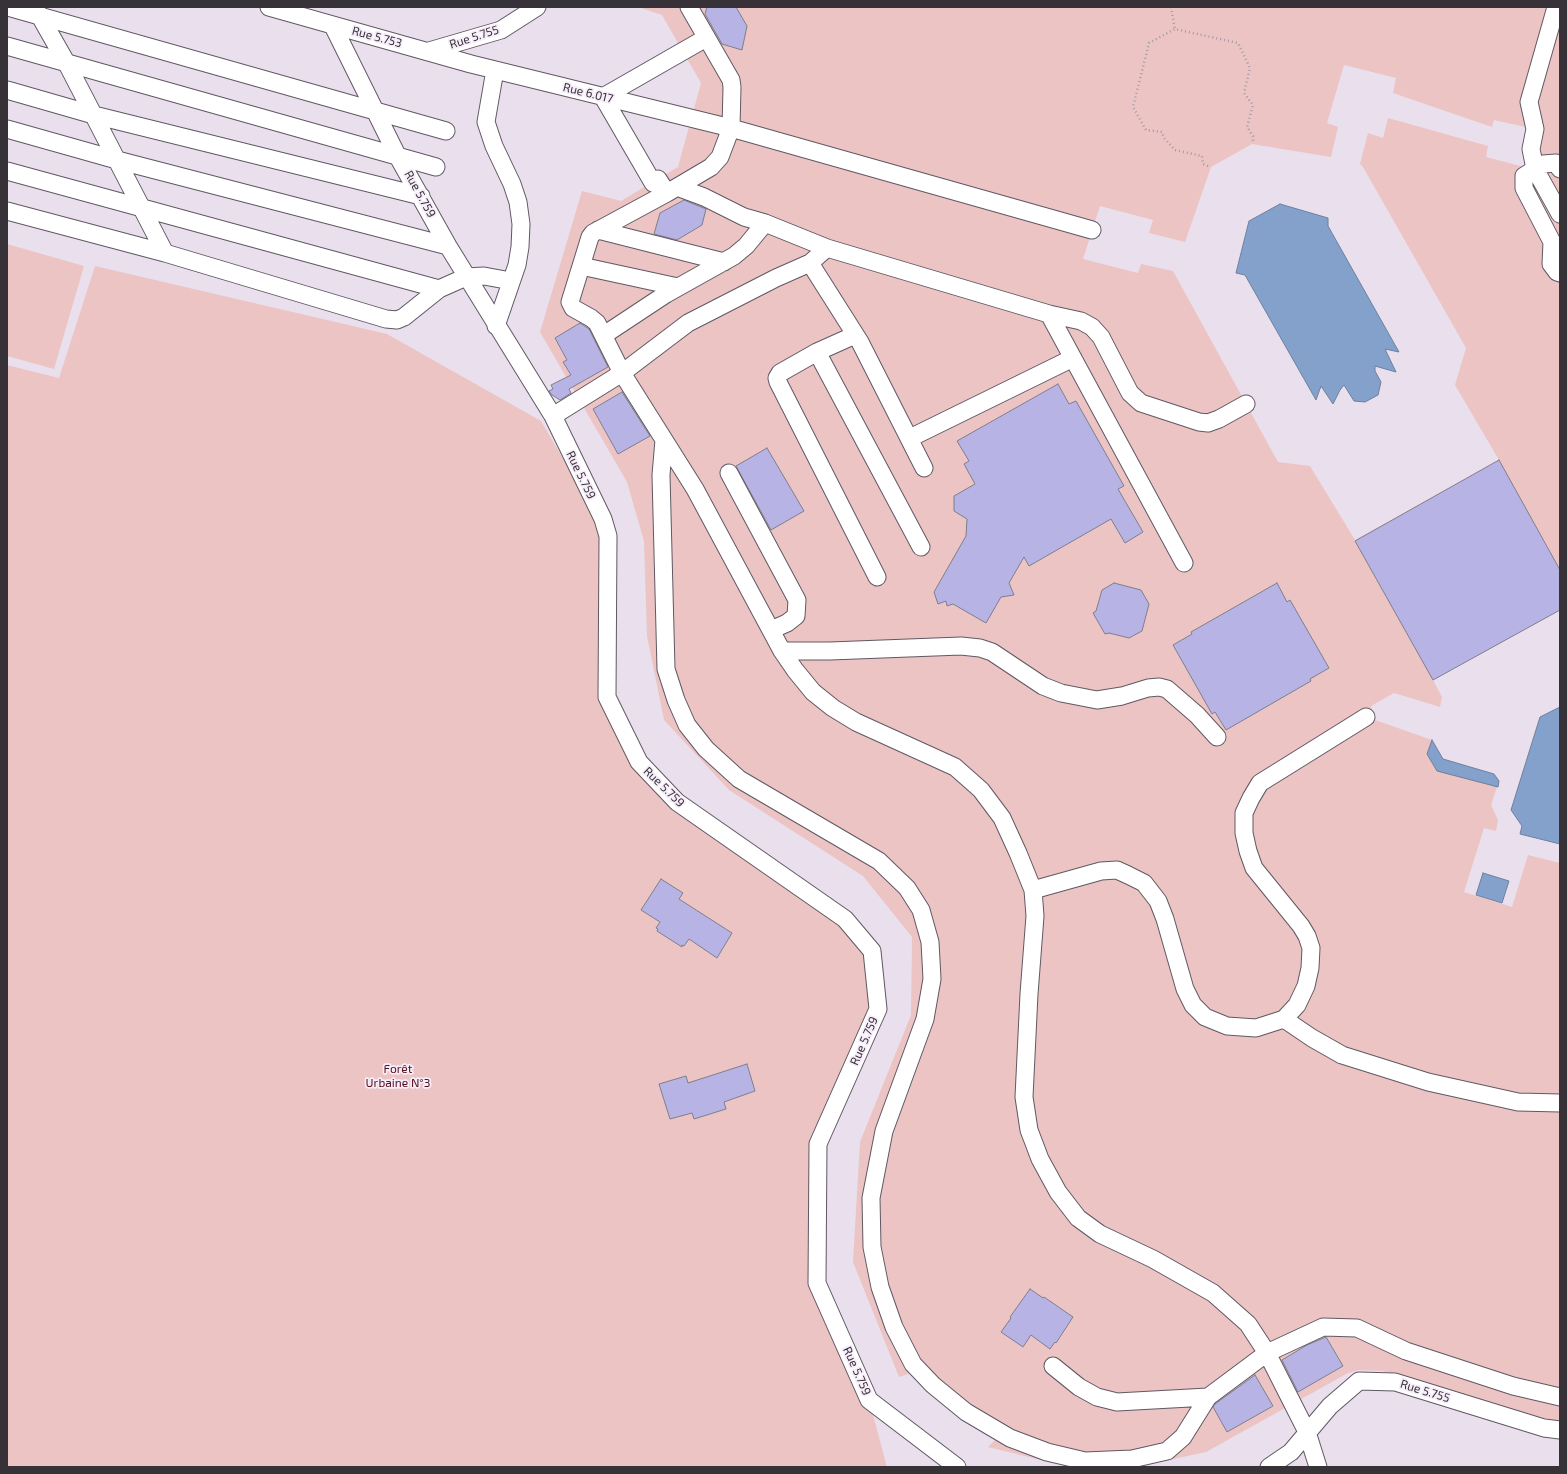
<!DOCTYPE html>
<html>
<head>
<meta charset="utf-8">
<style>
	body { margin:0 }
	#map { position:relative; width:1567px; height:1474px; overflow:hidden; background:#eadfed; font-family:"Exo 2",sans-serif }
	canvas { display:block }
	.frame { position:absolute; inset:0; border:8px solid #363237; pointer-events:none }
</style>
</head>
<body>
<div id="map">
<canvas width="1567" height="1474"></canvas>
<div class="frame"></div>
</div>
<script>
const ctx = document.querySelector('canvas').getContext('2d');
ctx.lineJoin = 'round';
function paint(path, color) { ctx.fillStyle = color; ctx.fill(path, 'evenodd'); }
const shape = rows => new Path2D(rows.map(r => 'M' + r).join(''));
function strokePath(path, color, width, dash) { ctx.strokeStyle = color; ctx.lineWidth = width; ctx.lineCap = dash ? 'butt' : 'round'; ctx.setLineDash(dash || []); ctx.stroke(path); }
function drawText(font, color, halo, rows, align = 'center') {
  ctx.font = font + ' "Exo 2",sans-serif'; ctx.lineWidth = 3.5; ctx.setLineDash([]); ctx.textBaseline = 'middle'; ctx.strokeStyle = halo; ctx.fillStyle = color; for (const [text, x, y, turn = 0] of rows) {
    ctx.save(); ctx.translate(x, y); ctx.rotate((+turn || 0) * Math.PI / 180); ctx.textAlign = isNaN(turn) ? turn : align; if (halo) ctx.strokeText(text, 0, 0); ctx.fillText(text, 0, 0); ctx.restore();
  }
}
const green = shape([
	[638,7,1560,7,1560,610,1433,680,1442,697,1440,707,1394,693,1371,706,1375,720,1432,740,1443,759,1494,774,1499,781,1491,805,1498,820,1496,831,1484,828,1464,892,1512,907,1528,855,1560,863,1560,1421,1544,1420,1383,1371,1359,1370,1348,1373,1206,1452,1136,1467,1070,1467,988,1447,996,1439,911,1373,899,1377,853,1262,860,1142,911,1015,912,937,863,876,729,790,664,720,647,636,644,541,627,482,540,332,582,191,621,201,678,167,701,83,662,15],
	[1344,65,1396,78,1393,93,1492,127,1494,120,1535,129,1528,168,1486,157,1488,146,1388,118,1383,138,1368,133,1360,164,1363,167,1466,348,1455,385,1499,460,1355,540,1310,466,1278,462,1173,271,1141,264,1138,273,1083,259,1100,206,1153,220,1149,233,1185,242,1211,167,1252,144,1331,157,1338,127,1327,123],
	[7,244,84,266,54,369,7,356],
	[95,266,387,334,541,421,608,536,607,697,639,762,677,802,845,919,872,951,878,1009,818,1144,817,1283,869,1400,887,1467,7,1467,7,365,59,378]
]);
const water = shape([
	[1280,204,1328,218,1328,226,1399,352,1385,349,1396,372,1375,366,1375,371,1381,382,1378,395,1365,402,1354,401,1344,385,1340,390,1333,404,1321,386,1316,400,1245,275,1236,273,1249,221,1280,204],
	[1560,707,1560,844,1520,834,1522,826,1511,810,1540,717,1560,707],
	[1432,740,1443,759,1494,774,1499,781,1498,787,1437,771,1427,754,1432,740],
	[1483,873,1509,881,1502,903,1476,895,1483,873]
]);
const building = shape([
	[707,7,736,7,747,26,742,50,722,44,705,14,707,7],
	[684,200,706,209,702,225,677,240,654,234,660,213,684,200],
	[580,323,589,329,608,367,569,389,571,393,560,400,552,395,549,391,553,389,551,385,571,375,563,362,567,360,555,338,580,323],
	[1058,384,1069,404,1076,401,1124,486,1118,489,1143,532,1125,543,1111,519,1029,566,1024,557,1009,583,1014,595,1001,597,986,623,953,604,947,606,946,601,938,604,934,592,966,536,967,519,954,511,954,496,975,484,964,464,969,461,957,441,1058,384],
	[622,392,650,436,618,454,593,409,622,392],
	[767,448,804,511,771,530,736,466,767,448],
	[1499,460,1560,570,1560,610,1433,680,1355,541,1499,460],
	[1114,583,1141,590,1149,604,1142,631,1129,638,1109,633,1105,634,1093,613,1096,611,1102,590,1114,583],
	[1277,583,1287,602,1290,600,1329,668,1310,679,1311,681,1226,730,1215,712,1212,714,1173,645,1192,634,1191,632,1277,583],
	[661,879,683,893,679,899,732,933,717,958,689,939,684,946,682,945,682,947,657,931,658,929,656,928,660,922,641,910,661,879],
	[747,1064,755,1091,724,1102,726,1109,694,1119,692,1113,670,1119,659,1084,686,1076,688,1083,747,1064],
	[1030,1289,1043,1298,1044,1297,1073,1317,1056,1343,1055,1342,1050,1349,1031,1335,1023,1347,1001,1332,1011,1318,1010,1317,1030,1289],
	[1326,1337,1343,1366,1298,1392,1282,1360,1307,1345,1326,1337],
	[1255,1375,1273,1406,1227,1432,1213,1407,1215,1404,1255,1375]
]);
const path = shape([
	[1171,7,1175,29],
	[1208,166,1203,164,1202,156,1175,150,1164,138,1162,132,1146,130,1133,107,1149,43,1175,29,1238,43,1250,68,1244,93,1253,105,1247,127,1253,136,1253,142]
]);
const minor = shape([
	[8,7,446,131],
	[269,7,471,64,731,128,1092,230],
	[1556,7,1529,102,1535,129,1531,149,1535,169,1560,214],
	[37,11,66,62,165,253],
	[333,26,397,155,448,246,553,416,603,519,608,536,607,697,639,762,677,802,845,919,872,951,878,1009,818,1144,817,1283,869,1400,957,1467],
	[7,46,436,167],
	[429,51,501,30,537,7],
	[495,70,486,122,494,146,512,184,518,202,521,224,520,247,517,265,496,326],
	[7,90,94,115,421,196],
	[7,129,117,160,448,246],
	[1560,169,1556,163,1543,164,1524,176,1524,188,1552,242,1551,264,1557,272,1560,273],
	[7,171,439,289],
	[658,179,667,193,711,167,720,157,731,128,732,87,731,80,689,7],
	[653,183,603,97,706,38],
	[677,187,704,197,744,217,765,223,827,248,1049,314,1184,563],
	[667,193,593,233,590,237,570,302,573,308,591,318,597,323,622,373,688,323,776,278,810,263,827,248],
	[7,211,165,253,386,319,397,320,404,317,439,289,466,277,484,276,511,281],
	[598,230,724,262],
	[810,263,860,342,924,468],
	[581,266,678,287],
	[1049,314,1081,321,1092,327,1101,337,1130,393,1141,403,1199,422,1208,423,1219,419,1246,404],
	[604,335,666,294,734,256,746,246,765,223],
	[855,335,817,352,780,373,777,378,778,382,877,577],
	[817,352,921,547],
	[553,416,622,373,695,489,782,651,795,670,813,692,833,708,856,722,955,767,981,790,1002,818,1018,853,1033,890,1035,916,1029,994,1024,1097,1029,1130,1040,1159,1058,1192,1078,1218,1100,1234,1153,1259,1213,1293,1248,1324,1267,1353,1307,1432,1318,1467],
	[910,438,1073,358],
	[664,440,661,475,666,669,676,700,687,725,706,749,739,779,879,861,907,888,921,910,930,942,932,979,925,1019,884,1131,871,1198,872,1247,880,1287,894,1327,913,1364,933,1385,966,1412,1010,1438,1047,1452,1085,1461,1132,1459,1167,1451,1183,1437,1208,1397,1267,1353,1323,1327,1357,1328,1406,1351,1513,1386,1560,1397],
	[729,473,797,600,796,616,787,623,771,630],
	[782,651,830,651,961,646,980,648,992,652,1043,686,1061,693,1097,700,1122,696,1148,688,1159,687,1167,689,1197,715,1217,737],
	[1033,890,1101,871,1117,870,1128,875,1144,883,1158,901,1165,919,1185,989,1193,1005,1205,1017,1227,1026,1256,1028,1284,1019,1297,1005,1306,986,1310,968,1311,948,1307,936,1301,926,1254,868,1248,851,1244,833,1244,813,1251,798,1260,783,1366,717],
	[1284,1019,1312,1038,1342,1055,1428,1082,1518,1102,1560,1103],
	[1053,1366,1079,1387,1097,1397,1117,1402,1208,1397],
	[1269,1467,1291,1452,1330,1406,1359,1381,1395,1382,1544,1428,1560,1430]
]);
const streetNames = [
	["Rue 5.753",377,37,15],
	["Rue 5.755",474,37,-18],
	["Rue 6.017",588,93,14],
	["Rue 5.759",420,194,61],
	["Rue 5.759",581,475,64],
	["Rue 5.759",664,787,44],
	["Rue 5.759",864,1041,-66],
	["Rue 5.759",857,1371,66],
	["Rue 5.755",1425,1391,17]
];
const parkNames = [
	["Forêt",398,1069],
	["Urbaine N°3",398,1083]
];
paint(green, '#ecc4c4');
paint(water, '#84a1cb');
strokePath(water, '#6d809f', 1);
paint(building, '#b7b3e5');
strokePath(building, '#7f7f8c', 1);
strokePath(minor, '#605863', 19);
strokePath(path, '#a29aa4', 2.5, [1, 3]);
strokePath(minor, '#fff', 17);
drawText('12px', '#363237', '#f7edfa', streetNames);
drawText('12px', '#530d17', '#f7edfa', parkNames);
</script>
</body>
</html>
